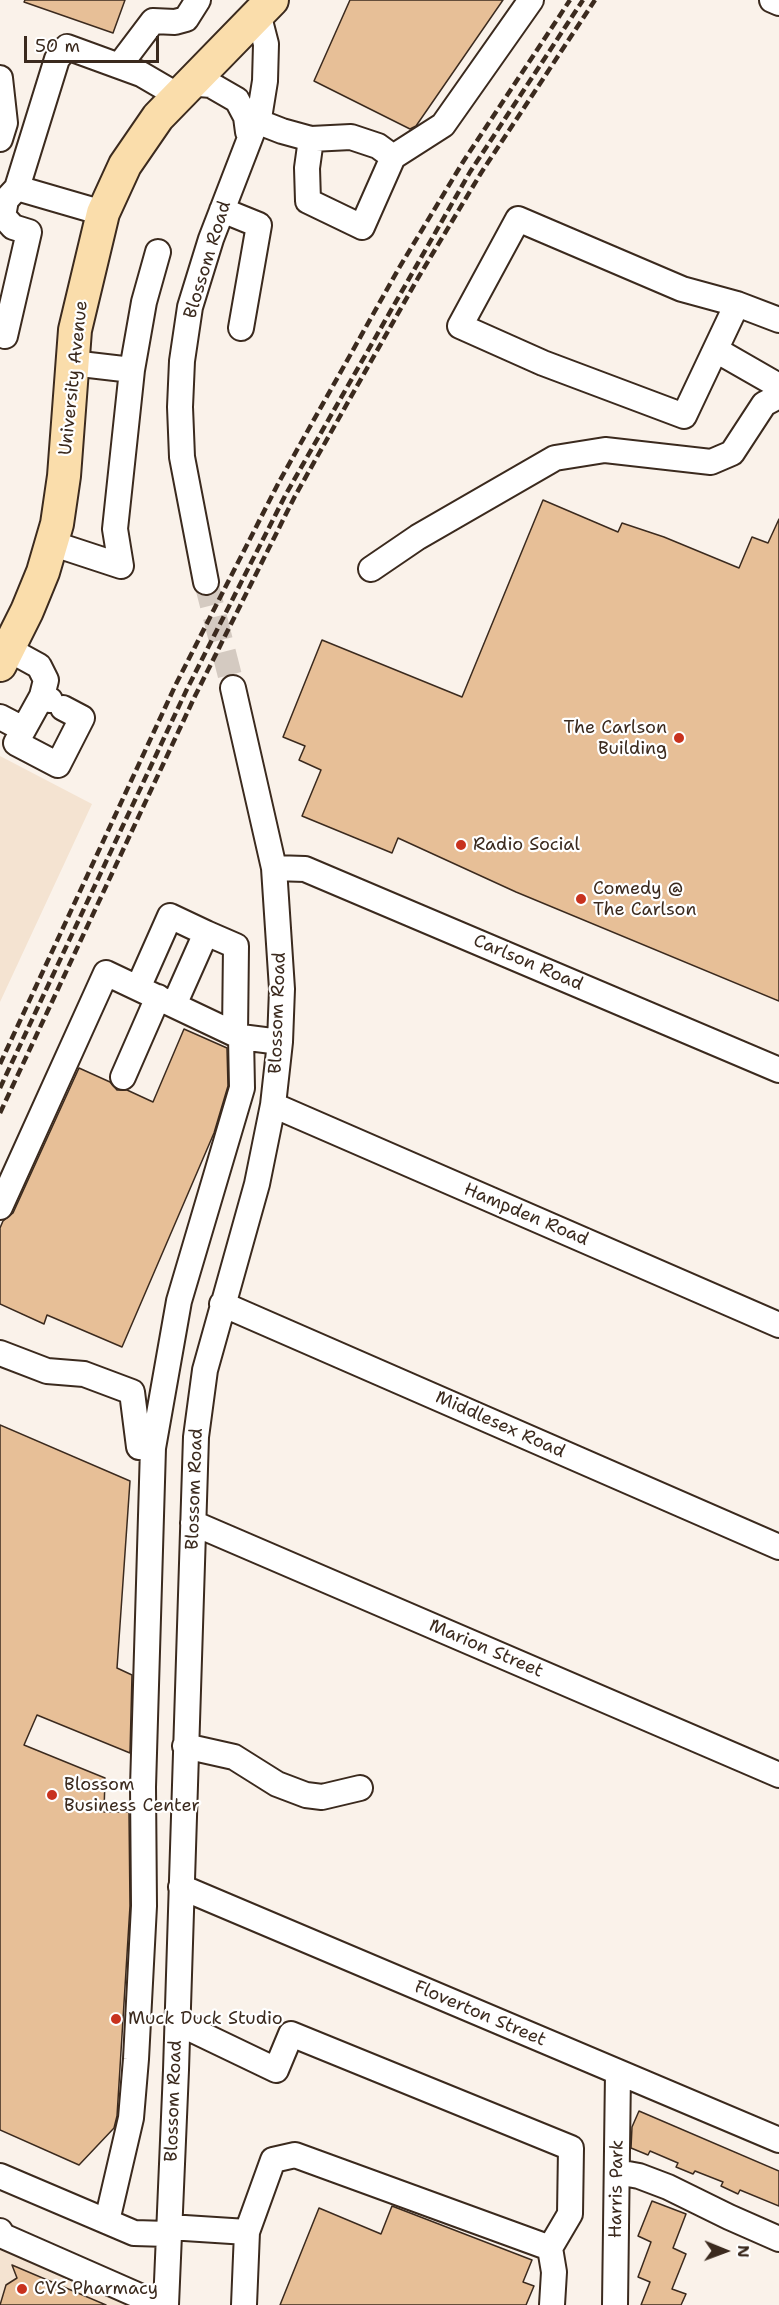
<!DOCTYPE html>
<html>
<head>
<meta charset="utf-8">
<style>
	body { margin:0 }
	#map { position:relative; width:779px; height:2305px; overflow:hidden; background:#faf2ea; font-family:"Shantell Sans",sans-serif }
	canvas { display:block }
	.north { position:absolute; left:695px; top:2221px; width:60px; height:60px; -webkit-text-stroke:4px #fff; paint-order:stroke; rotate:91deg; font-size:16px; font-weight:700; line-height:24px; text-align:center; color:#3b2a1e }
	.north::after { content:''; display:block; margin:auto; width:21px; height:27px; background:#3b2a1e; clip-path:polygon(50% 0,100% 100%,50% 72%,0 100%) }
	.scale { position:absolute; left:24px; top:36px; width:135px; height:27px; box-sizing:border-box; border:3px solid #3b2a1e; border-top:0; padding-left:8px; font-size:18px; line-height:21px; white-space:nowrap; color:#3b2a1e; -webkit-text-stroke:4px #fff; paint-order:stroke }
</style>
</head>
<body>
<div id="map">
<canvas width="779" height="2305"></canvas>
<div class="north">N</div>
<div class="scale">50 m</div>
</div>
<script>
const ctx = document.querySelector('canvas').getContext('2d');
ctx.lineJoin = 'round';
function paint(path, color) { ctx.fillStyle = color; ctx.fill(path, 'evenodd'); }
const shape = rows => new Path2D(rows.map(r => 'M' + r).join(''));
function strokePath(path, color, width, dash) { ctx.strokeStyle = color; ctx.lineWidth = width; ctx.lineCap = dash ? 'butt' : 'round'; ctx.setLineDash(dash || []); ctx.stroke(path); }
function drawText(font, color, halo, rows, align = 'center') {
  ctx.font = font + ' "Shantell Sans",sans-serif'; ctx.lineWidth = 4.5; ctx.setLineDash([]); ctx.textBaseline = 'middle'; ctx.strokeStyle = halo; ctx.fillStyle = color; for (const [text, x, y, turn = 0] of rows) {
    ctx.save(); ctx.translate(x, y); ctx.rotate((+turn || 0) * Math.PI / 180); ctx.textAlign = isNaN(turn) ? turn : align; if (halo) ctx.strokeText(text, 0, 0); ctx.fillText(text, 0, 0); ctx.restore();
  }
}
const built = shape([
	[0,756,92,804,0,1002],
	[0,2223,135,2280,136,2305,0,2305]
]);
const building = shape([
	[25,0,125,0,113,33,24,2,25,0],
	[350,0,503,0,416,126,410,129,314,81,350,0],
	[543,500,618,532,622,523,664,537,739,568,752,537,768,543,779,519,779,1001,516,892,398,838,392,853,302,816,321,770,299,760,305,746,283,737,322,640,462,697,543,500],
	[184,1029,227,1048,228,1086,214,1133,122,1347,47,1315,44,1324,0,1304,0,1228,3,1221,13,1213,79,1068,110,1082,117,1090,127,1090,153,1102,184,1029],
	[0,1425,130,1481,117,1668,132,1675,130,1753,37,1715,24,1745,105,1778,104,1812,129,1812,130,1906,117,2116,114,2128,79,2165,0,2130,0,1425],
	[639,2111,779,2171,779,2206,740,2190,738,2194,721,2186,723,2182,695,2171,693,2174,676,2167,678,2163,650,2151,648,2155,631,2148,632,2127,639,2111],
	[652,2201,686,2214,673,2248,686,2254,672,2289,686,2294,681,2305,641,2305,650,2282,638,2277,651,2242,638,2236,652,2201],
	[392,2206,532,2260,523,2282,534,2286,526,2305,280,2305,319,2208,381,2234,392,2206],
	[12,2265,106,2305,0,2305,6,2285,17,2278,12,2265]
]);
const minorTunnel = shape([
	[206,582,233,688]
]);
const minor = shape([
	[772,0,779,3],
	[119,66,153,21,175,22,186,19,198,0],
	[0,78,5,123,0,139],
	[188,83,211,85,237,100,246,117,248,132],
	[246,117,282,131,311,139,351,137,378,146,393,157,362,227,308,201,307,168,311,139],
	[393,157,443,125,531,0],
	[17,188,57,59,67,47,141,74,177,95],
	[222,210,259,225,241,328],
	[737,304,684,416,543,363,460,326,518,219,682,289,737,304,779,320],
	[0,334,5,336,29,232,13,227,3,216,6,200,17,188,103,213],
	[716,350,779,386],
	[132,370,144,302,158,252],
	[51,543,121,566,115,529,132,370,72,363],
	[371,569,418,537,555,458,605,450,711,462,732,453,764,404,779,396],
	[206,582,182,457,180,407,182,361,190,307,211,239,260,112,265,81,266,44,258,13],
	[8,649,39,666,46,680,42,696],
	[50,700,42,696,16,743,58,765,82,718,63,708],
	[0,717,23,729],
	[274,868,305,869,779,1070],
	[206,933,236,946,235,1034],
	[138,988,170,916,206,933,174,1005],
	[123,1077,158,997],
	[273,1105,779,1325],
	[0,1207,106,973,241,1037,280,1042],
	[222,1304,779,1547],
	[0,1353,47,1371,84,1374,132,1392,139,1447,153,1448,179,1301,242,1088,241,1037],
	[193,1523,779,1775],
	[185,1746,234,1757,277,1784,306,1795,322,1797,360,1788],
	[181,1887,779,2140],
	[178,2023,276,2070,291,2034,571,2148,570,2214,550,2248],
	[617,2172,639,2176,668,2187,729,2217,779,2239],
	[0,2176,134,2233,168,2234],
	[107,2221,131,2118,136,2059,144,1906,143,1787,153,1448],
	[169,2227,247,2232,273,2160,295,2155,550,2248,554,2272,552,2305],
	[0,2231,3,2236,160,2305],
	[166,2305,176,2070,196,1437,205,1370,257,1184,273,1105,280,1042,282,989,274,868,233,688],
	[244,2305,247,2232],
	[615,2305,618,2072]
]);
const major = shape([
	[0,665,27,611,43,572,57,524,64,476,75,330,103,213,125,165,158,117,272,0]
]);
const rail = shape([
	[0,1064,176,684,279,482,399,268,463,162,570,0],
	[0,1088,187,689,286,494,470,172,583,0],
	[0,1113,195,696,295,496,418,278,481,173,595,0]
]);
const markers = [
	[679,738,6,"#c8321e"],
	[461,845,6,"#c8321e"],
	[581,899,6,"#c8321e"],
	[52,1795,6,"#c8321e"],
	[116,2019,6,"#c8321e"],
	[22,2289,6,"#c8321e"]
];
const streetNames = [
	["Blossom Road",208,260,-73],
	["University Avenue",74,378,-84],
	["Carlson Road",528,963,23],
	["Blossom Road",278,1013,-88],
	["Hampden Road",526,1215,23],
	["Middlesex Road",500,1425,24],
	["Blossom Road",195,1489,-88],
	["Marion Street",486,1649,23],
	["Floverton Street",480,2014,23],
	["Blossom Road",174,2101,-88],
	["Harris Park",617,2189,-89]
];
const poiNames = [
	["The Carlson",667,728,"right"],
	["Building",667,749,"right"],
	["Radio Social",473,845],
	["Comedy @",593,889],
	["The Carlson",593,910],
	["Blossom",64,1785],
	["Business Center",64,1806],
	["Muck Duck Studio",128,2019],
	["CVS Pharmacy",34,2289]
];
paint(built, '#f4e3d1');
paint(building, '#e7bf97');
strokePath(building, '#3b2a1e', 1.5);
strokePath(minorTunnel, '#d4cac1', 24, [24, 12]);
strokePath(minor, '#3b2a1e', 28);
strokePath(major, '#3b2a1e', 36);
strokePath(minor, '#fff', 24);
strokePath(major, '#faddab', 32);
strokePath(rail, '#3b2a1e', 4.5, [9, 4.5]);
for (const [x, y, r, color] of markers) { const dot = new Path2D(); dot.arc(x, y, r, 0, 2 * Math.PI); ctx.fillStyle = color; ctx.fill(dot); strokePath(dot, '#fff', 2); }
drawText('18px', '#3b2a1e', '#fff', streetNames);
drawText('18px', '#3b2a1e', '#fff', poiNames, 'left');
</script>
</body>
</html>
